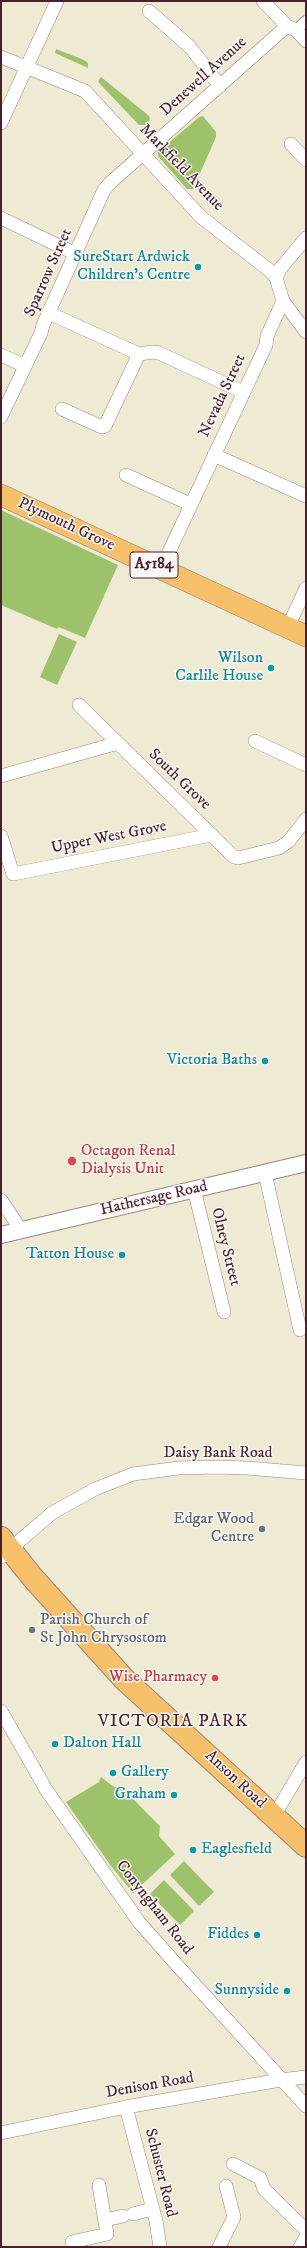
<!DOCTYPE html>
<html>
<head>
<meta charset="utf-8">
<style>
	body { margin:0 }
	#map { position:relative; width:307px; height:2248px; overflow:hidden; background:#eeead3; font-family:"IM FELL DW Pica",serif }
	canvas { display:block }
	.frame { position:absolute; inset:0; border:2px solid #4a1f2b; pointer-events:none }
</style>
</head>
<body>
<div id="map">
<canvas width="307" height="2248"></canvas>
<div class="frame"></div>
</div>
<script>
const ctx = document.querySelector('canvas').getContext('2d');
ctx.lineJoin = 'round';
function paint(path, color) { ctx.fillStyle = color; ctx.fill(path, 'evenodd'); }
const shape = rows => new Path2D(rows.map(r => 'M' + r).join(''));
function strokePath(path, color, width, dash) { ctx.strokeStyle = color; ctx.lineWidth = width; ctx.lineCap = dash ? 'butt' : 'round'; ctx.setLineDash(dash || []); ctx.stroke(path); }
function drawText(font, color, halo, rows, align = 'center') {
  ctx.font = font + ' "IM FELL DW Pica",serif'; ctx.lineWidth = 3; ctx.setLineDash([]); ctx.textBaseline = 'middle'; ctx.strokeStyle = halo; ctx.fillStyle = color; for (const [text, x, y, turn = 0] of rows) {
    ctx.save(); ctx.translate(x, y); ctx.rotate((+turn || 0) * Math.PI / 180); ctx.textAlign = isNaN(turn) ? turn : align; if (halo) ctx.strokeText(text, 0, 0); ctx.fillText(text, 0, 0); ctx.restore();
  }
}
const green = shape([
	[56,49,84,60,88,63,88,68,55,53],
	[101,77,148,115,150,118,147,125,139,125,100,84,98,81],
	[203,116,216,132,216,137,193,189,187,189,158,156,158,152,199,117],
	[1,510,118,565,85,638,59,627,57,629,1,605],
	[59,634,77,642,57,685,40,677],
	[101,1777,114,1787,122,1787,142,1808,160,1826,159,1836,175,1854,133,1893,111,1866,66,1802,99,1782],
	[184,1861,214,1892,199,1906,170,1875],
	[164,1880,194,1911,180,1925,150,1894]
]);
const pedestrian = shape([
	[296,30,306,21]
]);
const minor = shape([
	[263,1,287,26,296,30,306,41],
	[149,11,190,47,220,86],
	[1,57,85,91,201,217,269,270,276,278,283,301,306,332],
	[1,123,57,1],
	[291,144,306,160],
	[1,218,76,254],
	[276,278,280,269,306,238],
	[49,313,139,354,153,352,159,353,243,392],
	[1,355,25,366],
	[62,409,102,427,105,426,139,354],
	[1,417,41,333,43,325,104,190,110,183,287,26],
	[214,455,306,496],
	[126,475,190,504],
	[161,569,266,345,267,336,283,301],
	[288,627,306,588],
	[79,705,234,857,238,858,279,848,289,841,306,819],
	[255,741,306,765],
	[1,776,118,743],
	[1,836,13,874,212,835],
	[265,1173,300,1330],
	[194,1189,224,1312],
	[1,1200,21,1230],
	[1,1557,52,1513,95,1489,133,1474,179,1468,215,1467,247,1468,306,1473],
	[1,1711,47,1791,139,1922,176,1964,306,2106],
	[274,1816,306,1762],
	[126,2107,156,2221,160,2247],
	[1,2133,126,2107,280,2080,306,2077],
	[233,2164,260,2178,264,2189,306,2230],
	[133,2214,152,2209],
	[105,2220,123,2216],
	[72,2242,107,2234,99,2185],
	[219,2247,234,2217,226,2186],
	[300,2247,306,2237]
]);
const tertiary = shape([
	[1,1235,306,1163]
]);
const primary = shape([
	[1,495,306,636]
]);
const trunk = shape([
	[1,1538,33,1578,124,1679,306,1846]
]);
const markers = [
	[198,267,4,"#0f9aa8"],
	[271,668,4,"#0f9aa8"],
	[265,1061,4,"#0f9aa8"],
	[72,1161,5,"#e0444e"],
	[122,1255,4,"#0f9aa8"],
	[262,1529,4,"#6b7280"],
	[32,1630,4,"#6b7280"],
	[215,1678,4,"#e0444e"],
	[55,1744,4,"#0f9aa8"],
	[113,1773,4,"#0f9aa8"],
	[174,1795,4,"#0f9aa8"],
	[193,1850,4,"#0f9aa8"],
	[257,1935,4,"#0f9aa8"],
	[287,1991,4,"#0f9aa8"]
];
const shields = [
	[154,565,48]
];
const shieldNames = [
	["A5184",154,565]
];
const streetNames = [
	["Denewell Avenue",204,77,-42],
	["Markfield Avenue",181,168,46],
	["Sparrow Street",49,273,-66],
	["Nevada Street",223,396,-65],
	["Plymouth Grove",66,525,25],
	["South Grove",179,780,44],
	["Upper West Grove",109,838,-11],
	["Hathersage Road",154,1199,-13],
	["Olney Street",225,1247,76],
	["Daisy Bank Road",218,1454],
	["Anson Road",235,1780,43],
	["Conyngham Road",154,1908,52],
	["Denison Road",150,2086,-10],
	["Schuster Road",160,2173,76]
];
const cultureNames = [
	["SureStart Ardwick",190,258],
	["Children's Centre",190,276],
	["Wilson",263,659],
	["Carlile House",263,677],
	["Victoria Baths",257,1061],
	["Tatton House",114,1255],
	["Dalton Hall",63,1744,"left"],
	["Gallery",121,1773,"left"],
	["Graham",166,1795],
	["Eaglesfield",201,1850,"left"],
	["Fiddes",249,1935],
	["Sunnyside",279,1991]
];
const healthNames = [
	["Octagon Renal",81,1152],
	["Dialysis Unit",81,1170],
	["Wise Pharmacy",207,1678,"right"]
];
const worshipNames = [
	["Edgar Wood",254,1520],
	["Centre",254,1538],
	["Parish Church of",40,1621,"left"],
	["St John Chrysostom",40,1639,"left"]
];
const quarterNames = [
	["VICTORIA PARK",173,1722]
];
paint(green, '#9ec26c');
strokePath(pedestrian, '#9c847f', 12);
strokePath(minor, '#9c847f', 14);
strokePath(tertiary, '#9c847f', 18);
strokePath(primary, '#9c847f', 22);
strokePath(trunk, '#9c847f', 24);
strokePath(pedestrian, '#fff', 10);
strokePath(minor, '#fff', 13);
strokePath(tertiary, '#fff', 16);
strokePath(primary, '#f6c06b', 21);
strokePath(trunk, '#f6c06b', 22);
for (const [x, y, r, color] of markers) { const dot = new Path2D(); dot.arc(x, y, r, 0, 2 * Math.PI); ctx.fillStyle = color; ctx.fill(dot); strokePath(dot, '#f6f6f2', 1.5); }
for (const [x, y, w] of shields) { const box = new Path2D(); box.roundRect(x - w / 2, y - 13, w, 26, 3); ctx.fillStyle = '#f6f6f2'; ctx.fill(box); strokePath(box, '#4a1f2b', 1); }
drawText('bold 15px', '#4a1f2b', null, shieldNames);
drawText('16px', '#4a1f2b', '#f6f6f2', streetNames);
drawText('16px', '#0d838f', '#f6f6f2', cultureNames, 'right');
drawText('16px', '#be3a42', '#f6f6f2', healthNames, 'left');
drawText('16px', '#5b616d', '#f6f6f2', worshipNames, 'right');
ctx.letterSpacing = '1px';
drawText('18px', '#4a1f2b', '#f6f6f2', quarterNames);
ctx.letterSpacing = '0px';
</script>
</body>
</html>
